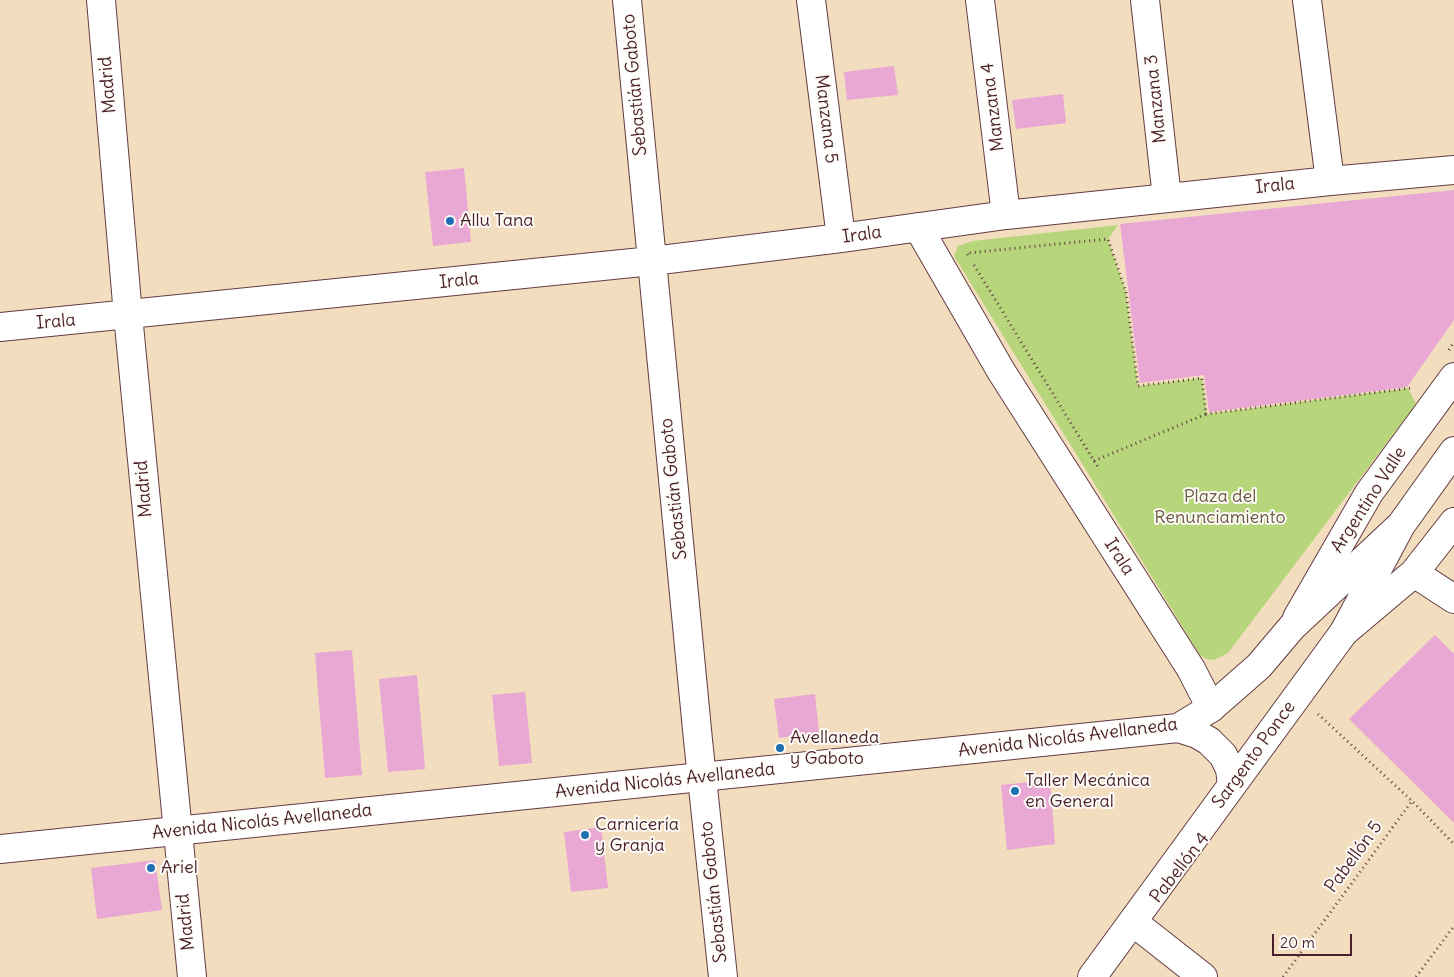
<!DOCTYPE html>
<html>
<head>
<meta charset="utf-8">
<style>
	body { margin:0 }
	#map { position:relative; width:1454px; height:977px; overflow:hidden; background:#f3ddbf; font-family:Delius,sans-serif }
	canvas { display:block }
	.scale { position:absolute; left:1272px; top:934px; width:80px; height:22px; box-sizing:border-box; border:2px solid #4a1f2b; border-top:0; padding-left:6px; font-size:15px; line-height:18px; white-space:nowrap; color:#4a1f2b; -webkit-text-stroke:4px #fdfcf7; paint-order:stroke }
</style>
</head>
<body>
<div id="map">
<canvas width="1454" height="977"></canvas>
<div class="scale">20 m</div>
</div>
<script>
const ctx = document.querySelector('canvas').getContext('2d');
ctx.lineJoin = 'round';
function paint(path, color) { ctx.fillStyle = color; ctx.fill(path, 'evenodd'); }
const shape = rows => new Path2D(rows.map(r => 'M' + r).join(''));
function strokePath(path, color, width, dash) { ctx.strokeStyle = color; ctx.lineWidth = width; ctx.lineCap = dash ? 'butt' : 'round'; ctx.setLineDash(dash || []); ctx.stroke(path); }
function drawText(font, color, halo, rows, align = 'center') {
  ctx.font = font + ' Delius,sans-serif'; ctx.lineWidth = 4; ctx.setLineDash([]); ctx.textBaseline = 'middle'; ctx.strokeStyle = halo; ctx.fillStyle = color; for (const [text, x, y, turn = 0] of rows) {
    ctx.save(); ctx.translate(x, y); ctx.rotate((+turn || 0) * Math.PI / 180); ctx.textAlign = isNaN(turn) ? turn : align; if (halo) ctx.strokeText(text, 0, 0); ctx.fillText(text, 0, 0); ctx.restore();
  }
}
const green = shape([
	[1118,225,1108,239,1126,292,1138,386,1202,378,1207,414,1408,388,1416,404,1228,653,1214,660,1206,659,1200,655,954,256,958,246,973,241]
]);
const building = shape([
	[894,66,898,95,847,100,844,72],
	[1063,94,1066,123,1016,129,1012,100],
	[464,168,471,242,433,246,425,172],
	[1454,190,1454,320,1407,387,1209,412,1204,375,1140,383,1120,224],
	[1435,635,1454,654,1454,823,1349,719],
	[352,650,362,775,325,778,315,653],
	[417,675,425,769,388,772,379,679],
	[525,692,532,763,499,766,492,695],
	[815,694,819,733,779,738,774,699],
	[1050,780,1055,844,1007,850,1001,785],
	[601,827,608,888,571,892,564,832],
	[155,860,162,910,97,919,91,868]
]);
const path = shape([
	[968,255,967,253,1108,239,1126,292,1138,386,1202,378,1206,414,1411,388],
	[974,265,1099,469],
	[1449,350,1454,342],
	[1094,461,1206,414],
	[1318,714,1412,801],
	[1283,977,1412,801,1454,844],
	[1416,977,1454,926]
]);
const minor = shape([
	[101,0,128,315,192,977],
	[627,0,698,740,723,977],
	[811,0,841,238],
	[980,0,1006,215],
	[1145,0,1167,198],
	[1307,0,1330,181],
	[918,227,1001,371,1191,669,1211,708],
	[0,327,652,261,841,238,1006,215,1330,181,1454,170],
	[1414,573,1454,599],
	[1297,618,1369,493,1454,377],
	[1344,632,1414,573,1454,522],
	[1133,922,1203,977]
]);
const major = shape([
	[1178,728,1197,734,1209,741,1223,755,1230,769,1232,785],
	[0,849,1178,728,1211,708,1259,666,1292,627,1401,525],
	[1092,977,1344,632,1401,525,1454,451]
]);
const markers = [
	[450,221,5,"#1f6fb2"],
	[780,748,5,"#1f6fb2"],
	[1015,791,5,"#1f6fb2"],
	[585,835,5,"#1f6fb2"],
	[151,868,5,"#1f6fb2"]
];
const streetNames = [
	["Madrid",108,85,-95],
	["Sebastián Gaboto",635,85,-95],
	["Manzana 3",1156,99,-96],
	["Manzana 4",993,107,-97],
	["Manzana 5",826,119,83],
	["Irala",1275,186,-6],
	["Irala",862,235,-8],
	["Irala",459,281,-6],
	["Irala",56,322,-5],
	["Madrid",144,489,-95],
	["Sebastián Gaboto",674,489,-96],
	["Argentino Valle",1369,500,-57],
	["Irala",1119,557,57],
	["Avenida Nicolás Avellaneda",1068,738,-7],
	["Sargento Ponce",1254,755,-54],
	["Avenida Nicolás Avellaneda",665,781,-6],
	["Avenida Nicolás Avellaneda",262,822,-6],
	["Pabellón 5",1354,857,-54],
	["Pabellón 4",1180,868,-52],
	["Sebastián Gaboto",714,892,-96],
	["Madrid",186,922,-96]
];
const poiNames = [
	["Allu Tana",460,221],
	["Avellaneda",790,738],
	["y Gaboto",790,759],
	["Taller Mecánica",1025,781],
	["en General",1025,802],
	["Carnicería",595,825],
	["y Granja",595,846],
	["Ariel",161,868]
];
const parkNames = [
	["Plaza del",1220,497],
	["Renunciamiento",1220,518]
];
paint(green, '#b7d57b');
paint(building, '#e9a8d3');
strokePath(minor, '#633c41', 30);
strokePath(major, '#633c41', 30);
strokePath(path, '#633c41', 3, [1, 4]);
strokePath(minor, '#fff', 28);
strokePath(major, '#fff', 28);
for (const [x, y, r, color] of markers) { const dot = new Path2D(); dot.arc(x, y, r, 0, 2 * Math.PI); ctx.fillStyle = color; ctx.fill(dot); strokePath(dot, '#fdfcf7', 2); }
drawText('18px', '#4a1f2b', '#fdfcf7', streetNames);
drawText('18px', '#4a1f2b', '#fdfcf7', poiNames, 'left');
drawText('18px', '#6b5643', '#fdfcf7', parkNames);
</script>
</body>
</html>
